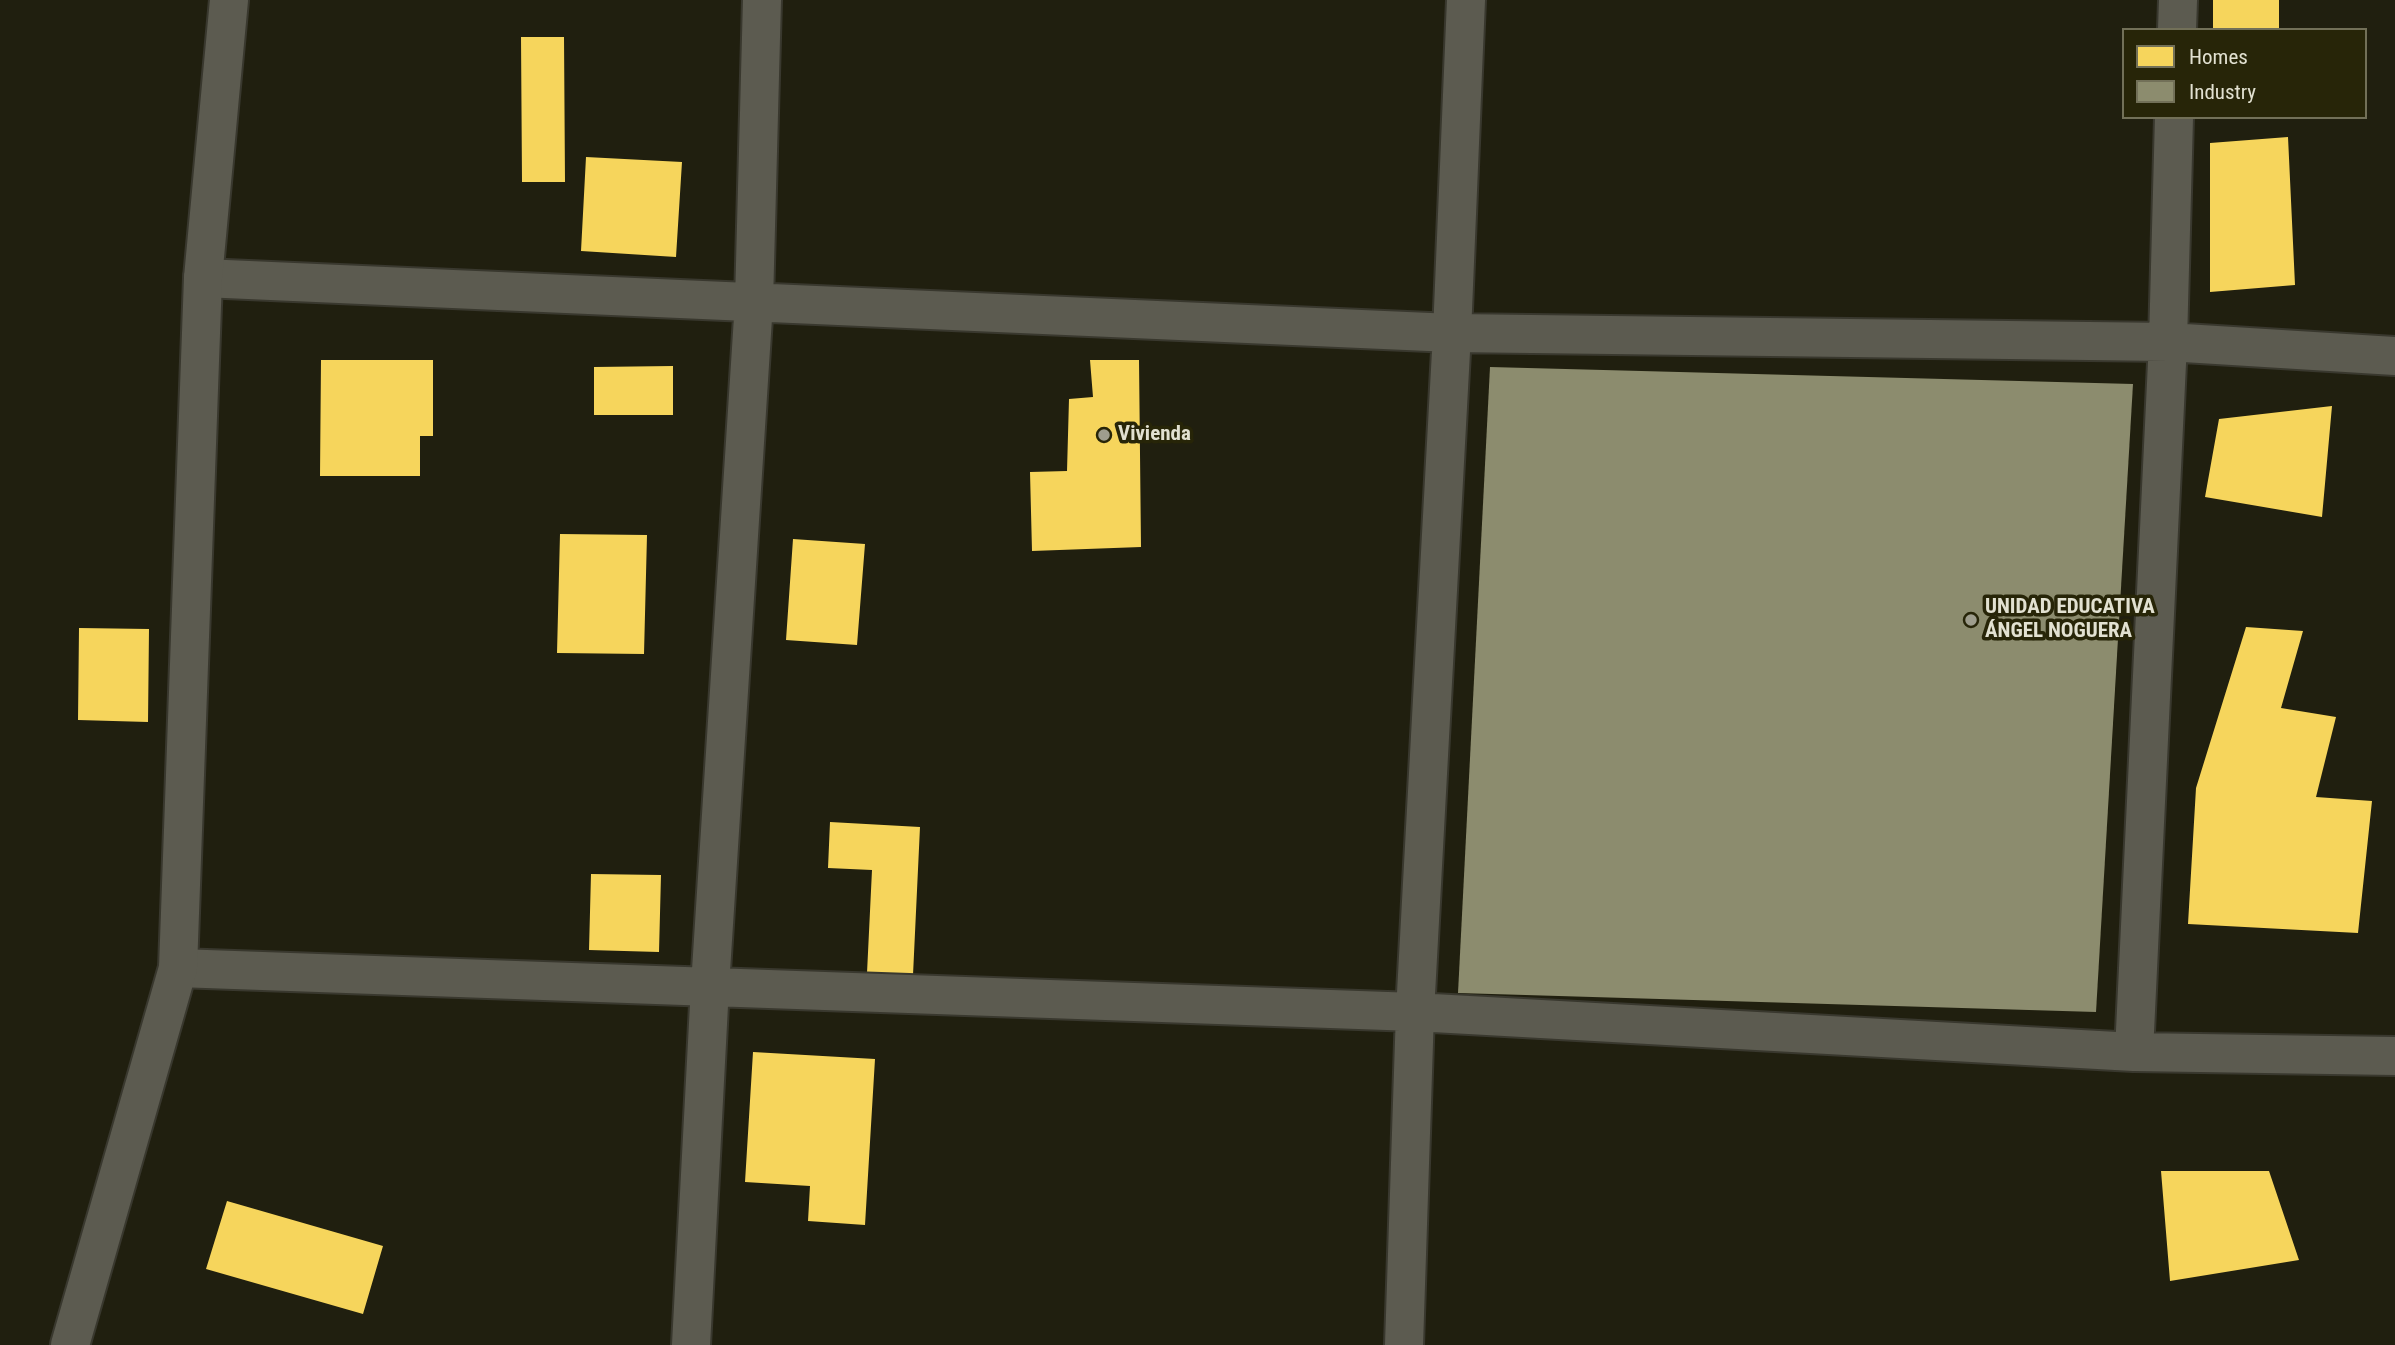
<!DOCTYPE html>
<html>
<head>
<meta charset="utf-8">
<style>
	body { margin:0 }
	#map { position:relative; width:2395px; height:1345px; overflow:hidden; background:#201f0f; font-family:"Roboto Condensed",sans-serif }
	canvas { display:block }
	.legend { position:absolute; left:2122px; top:28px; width:245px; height:91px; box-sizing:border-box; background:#272508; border:2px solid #727058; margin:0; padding:9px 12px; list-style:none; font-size:21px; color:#e2e1d1 }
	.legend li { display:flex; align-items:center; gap:14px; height:35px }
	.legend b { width:35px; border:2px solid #727058 }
</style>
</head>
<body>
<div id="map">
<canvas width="2395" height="1345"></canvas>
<ul class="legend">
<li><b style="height:19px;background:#f6d55c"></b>Homes</li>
<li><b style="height:19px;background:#8c8c6e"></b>Industry</li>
</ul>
</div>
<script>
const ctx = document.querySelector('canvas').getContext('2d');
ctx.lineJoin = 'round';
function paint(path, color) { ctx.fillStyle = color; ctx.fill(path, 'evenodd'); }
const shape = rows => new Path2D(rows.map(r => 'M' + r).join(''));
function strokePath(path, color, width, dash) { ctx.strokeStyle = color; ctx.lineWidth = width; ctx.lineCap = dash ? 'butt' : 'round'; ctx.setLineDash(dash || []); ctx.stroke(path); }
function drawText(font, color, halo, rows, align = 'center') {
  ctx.font = font + ' "Roboto Condensed",sans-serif'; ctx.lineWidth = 7; ctx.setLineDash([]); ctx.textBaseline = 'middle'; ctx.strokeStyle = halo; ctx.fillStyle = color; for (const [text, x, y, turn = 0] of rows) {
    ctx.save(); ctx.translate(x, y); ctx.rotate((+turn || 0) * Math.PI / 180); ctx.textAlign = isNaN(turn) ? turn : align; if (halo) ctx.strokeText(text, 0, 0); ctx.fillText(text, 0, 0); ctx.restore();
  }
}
const homes = shape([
	[2213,0,2279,0,2279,30,2213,30],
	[521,37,564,37,565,182,522,182],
	[2288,137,2295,285,2210,292,2210,143],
	[586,157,682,162,676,257,581,251],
	[321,360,433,360,433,436,420,436,420,476,320,476],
	[1090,360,1139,360,1141,547,1032,551,1030,472,1067,471,1069,399,1093,397],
	[673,366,673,415,594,415,594,367],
	[2332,406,2322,517,2205,497,2219,419],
	[560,534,647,535,644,654,557,653],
	[793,539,865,544,857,645,786,640],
	[2246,627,2303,631,2281,708,2336,717,2316,797,2372,801,2358,933,2188,924,2196,788],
	[79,628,149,629,148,722,78,720],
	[830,822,920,827,913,975,867,973,872,870,828,868],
	[591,874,661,875,659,952,589,950],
	[753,1052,875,1059,865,1225,808,1221,810,1186,745,1182],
	[2161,1171,2269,1171,2299,1260,2170,1281],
	[227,1201,383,1246,363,1314,206,1269]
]);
const industry = shape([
	[1490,367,2133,384,2096,1012,1458,993]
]);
const minor = shape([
	[2177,30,2178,0],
	[203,278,1452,333,2168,342,2395,356],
	[178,968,1415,1012,2134,1052,2395,1056],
	[2134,1052,2168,342,2174,117],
	[691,1345,710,986,754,302,762,0],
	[1404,1345,1415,1012,1452,333,1466,0]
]);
const tertiary = shape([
	[70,1345,178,968,203,278,229,0]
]);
const markers = [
	[1104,435,7,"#9e9d8d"],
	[1971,620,7,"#9e9d8d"]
];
const poiNames = [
	["Vivienda",1118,435],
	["UNIDAD EDUCATIVA",1985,608],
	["ÁNGEL NOGUERA",1985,632]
];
paint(homes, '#f6d55c');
paint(industry, '#8c8c6e');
strokePath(minor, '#39382e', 42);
strokePath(tertiary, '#39382e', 42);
strokePath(minor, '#5c5b50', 38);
strokePath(tertiary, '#5c5b50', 38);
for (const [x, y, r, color] of markers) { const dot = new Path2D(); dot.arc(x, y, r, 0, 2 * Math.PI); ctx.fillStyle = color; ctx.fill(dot); strokePath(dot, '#272508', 2.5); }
drawText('bold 21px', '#e2e1d1', '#272508', poiNames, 'left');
</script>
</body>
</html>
